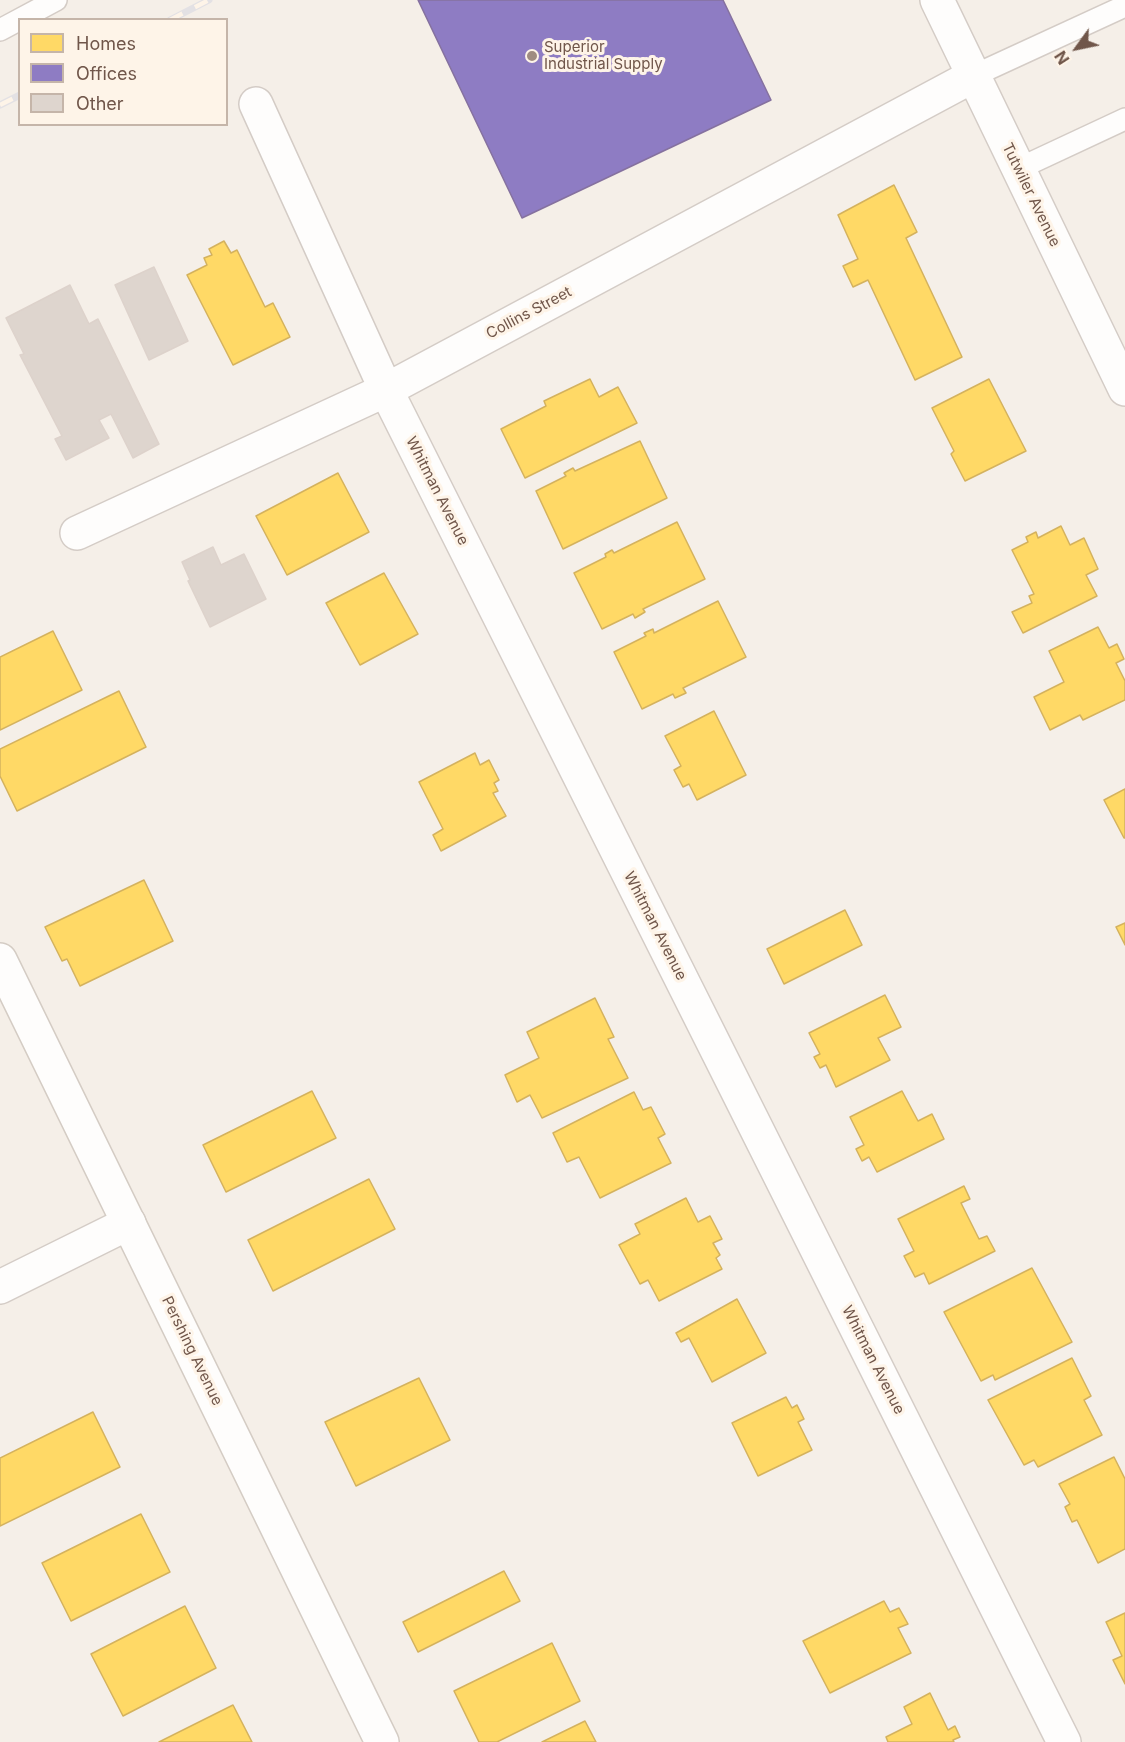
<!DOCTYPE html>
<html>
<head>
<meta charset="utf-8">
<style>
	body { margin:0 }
	#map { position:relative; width:1125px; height:1742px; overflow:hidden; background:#f5efe8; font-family:Inter,sans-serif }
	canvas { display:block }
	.legend { position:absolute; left:18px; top:18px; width:210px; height:108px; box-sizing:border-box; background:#fef4e8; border:2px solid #c5b5a9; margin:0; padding:8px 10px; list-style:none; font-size:18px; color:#70564a }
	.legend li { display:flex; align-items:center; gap:12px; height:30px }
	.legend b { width:30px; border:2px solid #c5b5a9 }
	.north { position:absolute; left:1047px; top:18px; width:60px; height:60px; -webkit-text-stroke:4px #fef4e8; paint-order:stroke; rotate:237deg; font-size:16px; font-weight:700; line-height:24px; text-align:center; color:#70564a }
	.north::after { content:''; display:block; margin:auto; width:21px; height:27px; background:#70564a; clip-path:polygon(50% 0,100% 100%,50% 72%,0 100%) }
</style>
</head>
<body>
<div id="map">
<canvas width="1125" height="1742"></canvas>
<ul class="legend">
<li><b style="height:16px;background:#ffd966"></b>Homes</li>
<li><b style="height:16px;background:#8e7cc3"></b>Offices</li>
<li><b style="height:16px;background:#ded5ce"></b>Other</li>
</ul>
<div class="north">N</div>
</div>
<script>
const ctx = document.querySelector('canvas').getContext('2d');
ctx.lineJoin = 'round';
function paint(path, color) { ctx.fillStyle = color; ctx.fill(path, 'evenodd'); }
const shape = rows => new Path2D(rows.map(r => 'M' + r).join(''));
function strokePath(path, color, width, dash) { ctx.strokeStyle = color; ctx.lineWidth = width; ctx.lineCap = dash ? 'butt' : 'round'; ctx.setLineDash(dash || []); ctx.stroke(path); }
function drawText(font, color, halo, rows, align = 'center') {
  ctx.font = font + ' Inter,sans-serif'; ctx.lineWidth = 6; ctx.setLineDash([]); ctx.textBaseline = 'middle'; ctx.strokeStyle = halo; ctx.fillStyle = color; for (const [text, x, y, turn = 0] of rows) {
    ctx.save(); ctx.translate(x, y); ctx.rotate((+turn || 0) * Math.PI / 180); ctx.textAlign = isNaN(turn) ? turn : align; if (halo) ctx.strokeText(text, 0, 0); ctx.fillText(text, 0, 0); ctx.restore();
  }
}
const homes = shape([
	[894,185,917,232,906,238,962,357,915,380,868,280,853,287,843,266,858,259,838,215,894,185],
	[224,241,231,253,237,250,265,307,273,303,290,337,233,365,187,275,207,265,204,258,212,255,209,249,224,241],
	[590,379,599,397,618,387,637,423,525,478,501,429,546,406,544,401,590,379],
	[989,379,1026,451,965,481,951,454,954,451,932,408,989,379],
	[640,441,667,498,563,549,536,491,566,476,564,473,573,468,575,471,640,441],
	[338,473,369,532,287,575,256,516,338,473],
	[677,522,705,579,643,609,645,612,635,618,633,614,602,629,574,573,606,557,605,554,612,550,614,553,677,522],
	[1061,526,1070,545,1084,538,1098,569,1086,575,1097,596,1023,633,1012,612,1032,603,1029,596,1034,594,1012,550,1028,542,1026,537,1036,532,1038,538,1061,526],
	[384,573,418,634,360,665,326,603,384,573],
	[718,601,746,657,683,688,686,693,675,698,673,694,642,709,614,652,646,636,644,633,653,629,654,633,718,601],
	[1098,627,1109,648,1117,644,1124,659,1116,663,1125,681,1125,700,1083,720,1080,715,1050,730,1034,697,1064,682,1049,651,1098,627],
	[53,631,82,690,0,730,0,657,53,631],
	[119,691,146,747,17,811,0,776,0,749,119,691],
	[714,711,746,775,697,800,689,784,683,787,674,770,681,766,665,736,714,711],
	[475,753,480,765,489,760,499,780,494,783,498,791,493,793,506,816,441,851,433,835,443,829,419,782,475,753],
	[1125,789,1125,838,1124,838,1104,800,1125,789],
	[144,880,173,941,80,986,67,959,62,961,45,927,144,880],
	[845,910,862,945,784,984,767,949,845,910],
	[1125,923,1125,945,1116,927,1125,923],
	[885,995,901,1027,878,1038,890,1060,836,1087,826,1065,820,1068,814,1057,820,1054,809,1033,885,995],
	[595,998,614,1037,608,1039,628,1078,542,1118,530,1095,517,1102,505,1075,539,1058,527,1032,595,998],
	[312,1091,336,1138,226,1192,203,1145,312,1091],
	[902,1091,918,1121,932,1114,944,1139,877,1172,869,1157,862,1161,856,1149,864,1145,850,1117,902,1091],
	[634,1092,643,1110,651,1107,665,1134,658,1138,671,1163,600,1198,579,1157,567,1162,553,1133,634,1092],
	[369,1179,395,1229,273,1291,248,1240,369,1179],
	[964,1186,970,1199,961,1203,979,1239,987,1236,995,1251,929,1284,924,1273,915,1277,904,1256,914,1251,898,1219,964,1186],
	[686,1198,698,1222,710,1216,722,1239,713,1243,720,1255,716,1258,722,1269,659,1301,648,1280,640,1284,619,1245,640,1234,635,1224,686,1198],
	[1032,1268,1072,1342,995,1380,993,1375,981,1381,944,1312,1032,1268],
	[737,1299,766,1353,712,1382,689,1338,681,1342,676,1333,737,1299],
	[1072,1358,1091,1396,1084,1400,1102,1435,1038,1467,1034,1460,1024,1465,988,1400,1072,1358],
	[419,1378,450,1440,356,1486,325,1422,419,1378],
	[786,1397,792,1408,797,1405,804,1419,798,1422,812,1450,758,1476,732,1423,786,1397],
	[93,1412,120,1467,0,1526,0,1458,93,1412],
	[1114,1457,1125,1479,1125,1549,1098,1563,1077,1520,1072,1522,1065,1507,1070,1504,1059,1484,1114,1457],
	[141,1514,170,1572,71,1621,42,1563,141,1514],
	[504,1571,520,1601,418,1652,403,1622,504,1571],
	[884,1601,890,1612,899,1608,908,1624,898,1628,911,1653,830,1693,803,1641,884,1601],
	[185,1606,216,1668,123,1716,91,1654,185,1606],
	[1125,1613,1125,1684,1113,1660,1122,1656,1106,1622,1125,1613],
	[552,1643,580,1701,497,1742,479,1742,454,1691,552,1643],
	[930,1693,948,1730,955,1726,960,1737,953,1740,954,1742,888,1742,886,1737,912,1724,904,1707,930,1693],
	[233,1705,252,1742,159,1742,233,1705],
	[585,1721,596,1742,542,1742,585,1721]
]);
const offices = shape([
	[418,0,723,0,771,100,522,218,418,0]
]);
const building = shape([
	[154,267,188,341,149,360,115,285,154,267],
	[70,285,89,324,98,319,159,444,133,458,111,414,99,420,109,438,66,460,55,439,62,436,20,355,24,354,6,318,70,285],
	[213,547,221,565,244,554,266,599,210,627,188,581,190,580,182,562,213,547]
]);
const lane = shape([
	[0,30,56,0],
	[973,76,1125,6],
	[1018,169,1125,119]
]);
const street = shape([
	[937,0,1125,389],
	[256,104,386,390,1064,1742],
	[77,533,386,390,973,76],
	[0,1287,129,1223]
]);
const secondary = shape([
	[0,960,382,1742]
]);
const rail = shape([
	[170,20,209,0],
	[0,105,20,95]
]);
const markers = [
	[532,56,6,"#9f8c81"]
];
const poiNames = [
	["Superior",544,47],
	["Industrial Supply",544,64]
];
const streetNames = [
	["Tutwiler Avenue",1031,195,64],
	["Collins Street",529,313,-28],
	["Whitman Avenue",437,491,63],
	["Whitman Avenue",655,926,63],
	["Pershing Avenue",192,1351,64],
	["Whitman Avenue",873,1360,63]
];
paint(homes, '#ffd966');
strokePath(homes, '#d4b25e', 1.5);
paint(offices, '#8e7cc3');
strokePath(offices, '#85719f', 1.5);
paint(building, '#ded5ce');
strokePath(building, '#ddd2cb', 1.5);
strokePath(lane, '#d4ccc6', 24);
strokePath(street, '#d4ccc6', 36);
strokePath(secondary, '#d4ccc4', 36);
strokePath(lane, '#fefdfc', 21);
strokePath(street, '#fefdfc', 33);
strokePath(secondary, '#fefdfc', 33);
strokePath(rail, '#e3e1e4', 7);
strokePath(rail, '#fef4e8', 4.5, [14]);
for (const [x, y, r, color] of markers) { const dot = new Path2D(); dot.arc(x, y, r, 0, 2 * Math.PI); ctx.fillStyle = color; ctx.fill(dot); strokePath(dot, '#fef4e8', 2); }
drawText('15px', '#70564a', '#fef4e8', poiNames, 'left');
drawText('15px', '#70564a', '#fef4e8', streetNames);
</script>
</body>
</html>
